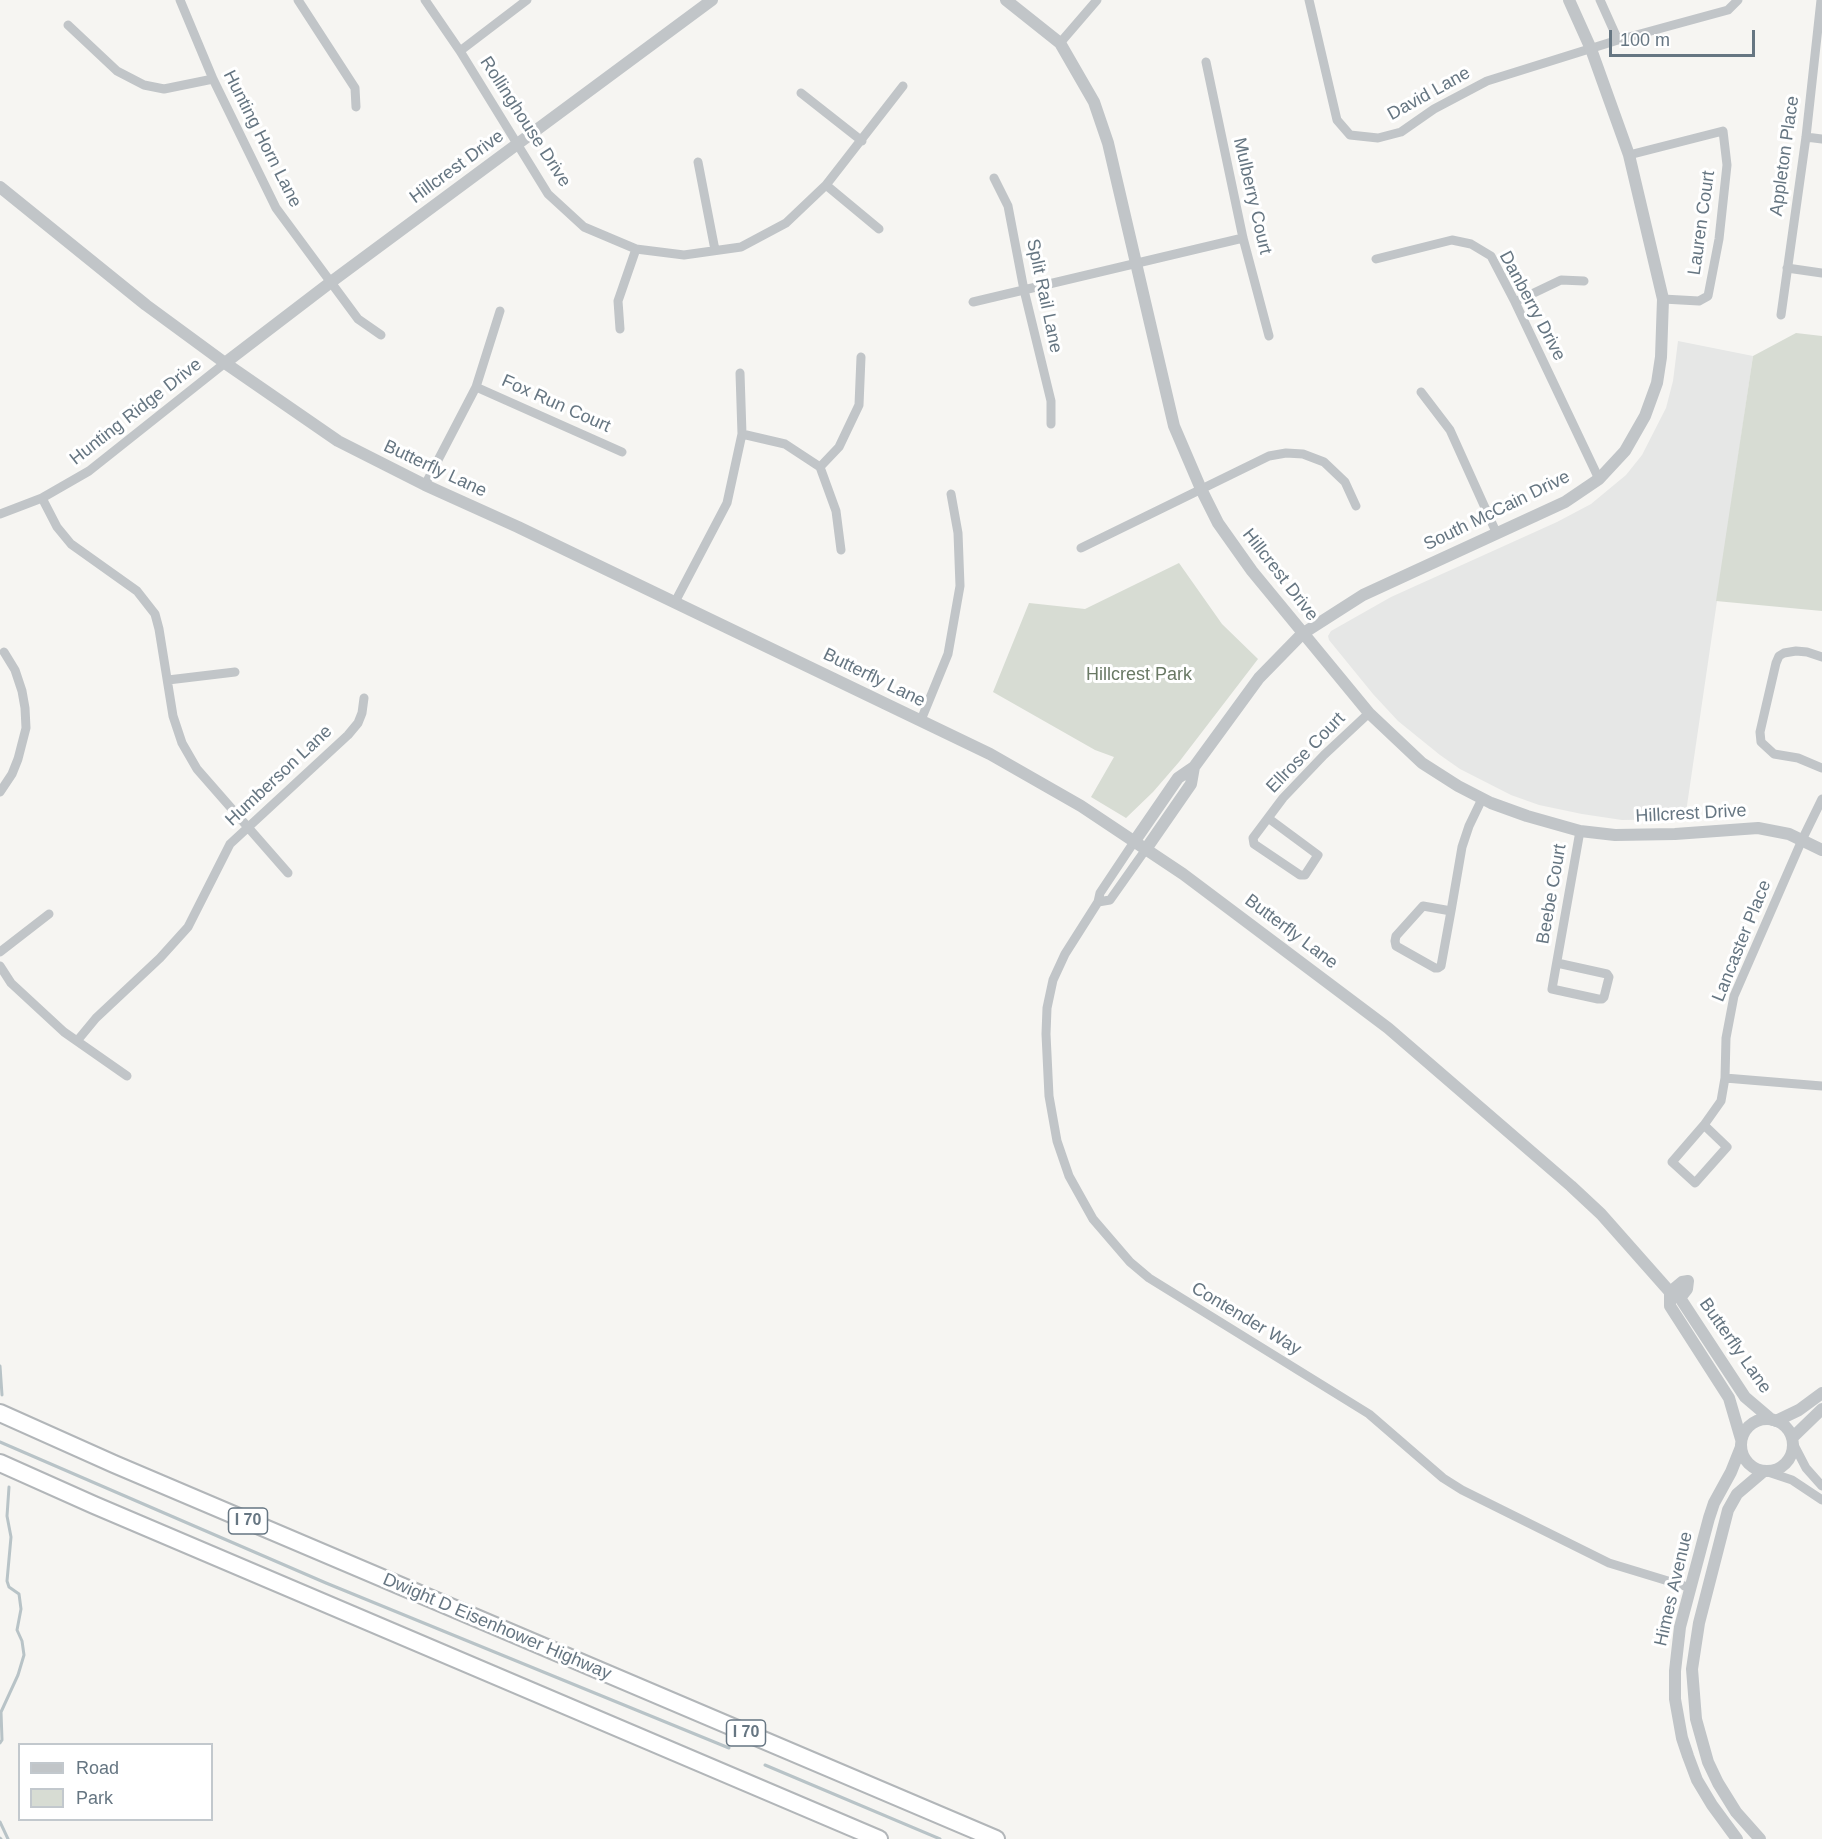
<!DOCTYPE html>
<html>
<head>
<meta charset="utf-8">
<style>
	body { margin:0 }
	#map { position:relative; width:1822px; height:1839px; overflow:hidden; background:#f6f5f2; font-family:Arial,sans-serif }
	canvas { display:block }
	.legend { position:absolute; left:18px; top:1743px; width:195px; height:78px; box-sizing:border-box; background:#fff; border:2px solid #c2c8cd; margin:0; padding:8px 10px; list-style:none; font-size:18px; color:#667682 }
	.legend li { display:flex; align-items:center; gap:12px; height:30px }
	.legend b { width:30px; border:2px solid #c2c8cd }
	.scale { position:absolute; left:1609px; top:30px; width:146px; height:27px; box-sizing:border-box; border:3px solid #667682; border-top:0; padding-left:8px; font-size:18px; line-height:21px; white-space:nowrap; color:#667682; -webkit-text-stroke:4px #fff; paint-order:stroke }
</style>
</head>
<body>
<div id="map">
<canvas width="1822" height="1839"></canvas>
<ul class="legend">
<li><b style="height:8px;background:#c1c5c8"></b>Road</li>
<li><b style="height:16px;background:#d7dcd3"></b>Park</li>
</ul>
<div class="scale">100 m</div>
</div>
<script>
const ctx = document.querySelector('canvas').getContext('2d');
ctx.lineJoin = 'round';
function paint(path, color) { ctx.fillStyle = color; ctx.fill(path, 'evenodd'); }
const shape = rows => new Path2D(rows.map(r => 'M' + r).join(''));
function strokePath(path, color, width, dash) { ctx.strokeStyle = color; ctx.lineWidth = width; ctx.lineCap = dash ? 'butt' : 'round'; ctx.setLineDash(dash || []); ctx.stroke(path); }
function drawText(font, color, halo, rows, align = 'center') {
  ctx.font = font + ' Arial,sans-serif'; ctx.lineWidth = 6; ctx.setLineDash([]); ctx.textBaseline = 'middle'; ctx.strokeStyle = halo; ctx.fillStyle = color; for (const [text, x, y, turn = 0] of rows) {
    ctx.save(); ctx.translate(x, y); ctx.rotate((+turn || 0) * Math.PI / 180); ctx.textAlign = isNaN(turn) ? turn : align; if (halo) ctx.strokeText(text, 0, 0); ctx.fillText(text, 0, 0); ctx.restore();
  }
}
const built = shape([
	[1678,341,1753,356,1685,819,1622,820,1582,814,1539,805,1511,795,1460,769,1440,755,1398,721,1373,694,1329,640,1328,636,1331,631,1391,597,1557,522,1591,504,1626,475,1642,455,1666,408,1673,381]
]);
const green = shape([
	[1796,333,1822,336,1822,611,1716,601,1753,356],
	[1179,563,1222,624,1258,659,1179,762,1153,792,1126,818,1091,797,1114,757,1095,750,993,692,1029,603,1085,609]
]);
const stream = shape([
	[0,1366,2,1395],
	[0,1442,326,1583,729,1748],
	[0,1743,2,1740,1,1712,18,1675,24,1655,22,1641,17,1630,21,1609,19,1594,9,1587,7,1581,11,1537,7,1516,9,1487],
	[765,1765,940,1839],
	[0,1822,8,1839],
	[0,1838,1,1839]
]);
const minor = shape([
	[180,0,213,79,276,208,358,319,381,335],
	[298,0,355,88,356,107],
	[425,0,460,51,548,194,584,227,636,249,684,255,741,247,786,223,826,185,903,86],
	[1309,0,1337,120,1350,135,1378,138,1401,132,1434,109,1487,81,1618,40,1728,10,1738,0],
	[1600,0,1618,40],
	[68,25,117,71,144,85,164,89,213,79],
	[1060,43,1097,0],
	[460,51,527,0],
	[1206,62,1243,238,1269,336],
	[801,93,862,141],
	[1806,137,1822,139],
	[1629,155,1723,131,1727,165,1719,239,1708,296,1699,301,1663,299],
	[698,162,715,250],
	[994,178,1008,206,1024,290,1051,401,1051,424],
	[826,185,879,229],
	[1376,259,1452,240,1471,244,1491,256,1515,302,1599,479],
	[1787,268,1822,273],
	[973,302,1243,238],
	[1515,302,1561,280,1584,281],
	[1781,315,1806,137,1821,0],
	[620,329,618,301,636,249],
	[476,387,622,452],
	[1421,392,1450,430,1496,532],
	[742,434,785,444,820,467,836,511,841,550],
	[820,467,839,447,859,405,861,357],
	[425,485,476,387,500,311],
	[42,498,57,527,71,544,137,591,155,614,159,629,173,716,182,743,197,769,288,873],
	[0,514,42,498,89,471,225,363],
	[1081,548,1269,456,1286,453,1303,454,1324,462,1345,482,1356,506],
	[675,602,727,503,742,434,740,373],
	[1822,657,1807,652,1796,651,1784,653,1779,656,1776,663,1760,732,1761,742,1774,754,1798,758,1822,768],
	[168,680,235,672],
	[921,720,948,654,960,586,958,533,951,494],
	[0,792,12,774,18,759,26,728,25,708,22,691,15,670,4,652],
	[1268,818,1318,855,1305,875,1300,875,1254,844,1253,838,1283,798,1324,755,1369,713],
	[1134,842,1100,893,1098,902,1065,954,1053,980,1047,1008,1046,1034,1049,1096,1057,1141,1069,1176,1093,1219,1130,1262,1149,1278,1369,1414,1443,1478,1462,1490,1609,1563,1691,1588],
	[1098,902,1110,900,1146,849],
	[1423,906,1451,911,1441,966,1438,968,1435,968,1396,946,1395,941,1396,936,1423,906],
	[1451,911,1462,847,1469,826,1482,799],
	[0,952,49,914],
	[1557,963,1607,974,1609,977,1604,997,1602,999,1598,999,1552,989,1580,831],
	[0,966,11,983,64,1032,127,1076],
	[77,1041,96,1018,160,958,188,927,230,844,348,735,358,723,362,713,364,698],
	[1725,1078,1822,1086],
	[1704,1125,1672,1162,1695,1183,1727,1147,1704,1125,1721,1101,1725,1078,1726,1038,1734,996,1802,840,1822,799],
	[1793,1443,1806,1468,1822,1486],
	[1768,1472,1792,1480,1822,1500]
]);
const tertiary = shape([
	[1006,0,1060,43,1094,102,1108,143,1174,426,1201,489,1218,523,1252,571,1369,713,1422,763,1458,786,1491,803,1527,816,1580,831,1615,835,1675,834,1758,828,1789,834,1822,850],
	[0,187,146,305,225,363,338,441,425,485,518,527,990,754,1081,806,1183,874,1388,1028,1571,1186,1601,1214,1670,1292,1680,1298,1745,1397,1772,1420],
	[225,363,331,282,712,0],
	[1134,842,1178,778,1194,767,1259,678,1302,634,1363,595,1565,502,1599,479,1625,451,1645,416,1657,383,1661,357,1663,299,1629,155,1591,49,1569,0],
	[1146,849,1191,784,1194,767],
	[1670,1292,1670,1306,1729,1398,1741,1439],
	[1670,1292,1682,1282,1688,1281,1687,1289,1680,1298],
	'1741 1445a26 26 0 1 1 52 0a26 26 0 1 1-52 0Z',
	[1776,1421,1799,1410,1822,1393],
	[1792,1438,1822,1409],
	[1737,1839,1712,1805,1697,1780,1688,1756,1682,1738,1675,1699,1675,1671,1680,1627,1709,1518,1714,1503,1731,1472,1741,1447],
	[1760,1839,1736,1812,1718,1783,1708,1762,1696,1719,1692,1669,1699,1623,1728,1510,1737,1494,1764,1471]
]);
const motorway = shape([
	[0,1413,114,1464,996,1839],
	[0,1463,94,1505,879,1839]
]);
const shields = [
	[248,1521,39],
	[746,1733,39]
];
const shieldNames = [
	["I 70",248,1521],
	["I 70",746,1733]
];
const streetNames = [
	["David Lane",1429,94,-29],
	["Rollinghouse Drive",525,122,57],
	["Hunting Horn Lane",262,139,63],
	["Appleton Place",1785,156,-82],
	["Hillcrest Drive",457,167,-36],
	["Mulberry Court",1252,196,77],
	["Lauren Court",1702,223,-82],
	["Split Rail Lane",1044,296,78],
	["Danberry Drive",1532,306,62],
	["Fox Run Court",556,404,24],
	["Hunting Ridge Drive",136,412,-38],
	["Butterfly Lane",435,469,25],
	["South McCain Drive",1497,511,-26],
	["Hillcrest Drive",1280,575,52],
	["Butterfly Lane",874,678,26],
	["Ellrose Court",1306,753,-46],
	["Humberson Lane",279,776,-43],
	["Hillcrest Drive",1691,814,-3],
	["Beebe Court",1552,894,-80],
	["Butterfly Lane",1291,932,37],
	["Lancaster Place",1742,941,-68],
	["Contender Way",1246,1319,31],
	["Butterfly Lane",1735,1346,55],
	["Himes Avenue",1674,1589,-77],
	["Dwight D Eisenhower Highway",497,1627,23]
];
const parkNames = [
	["Hillcrest Park",1139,675]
];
paint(built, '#e6e7e6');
paint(green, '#d7dcd3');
strokePath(stream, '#b8c3c7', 3);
strokePath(motorway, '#b2b6b9', 20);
strokePath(minor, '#c1c5c8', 9);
strokePath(tertiary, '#c1c5c8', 12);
strokePath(motorway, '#fff', 16);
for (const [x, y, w] of shields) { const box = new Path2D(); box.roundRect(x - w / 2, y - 13, w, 26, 4.5); ctx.fillStyle = '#fff'; ctx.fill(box); strokePath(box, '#667682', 1.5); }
drawText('bold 16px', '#667682', null, shieldNames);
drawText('18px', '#667682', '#fff', streetNames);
drawText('18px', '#697964', '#fff', parkNames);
</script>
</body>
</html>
